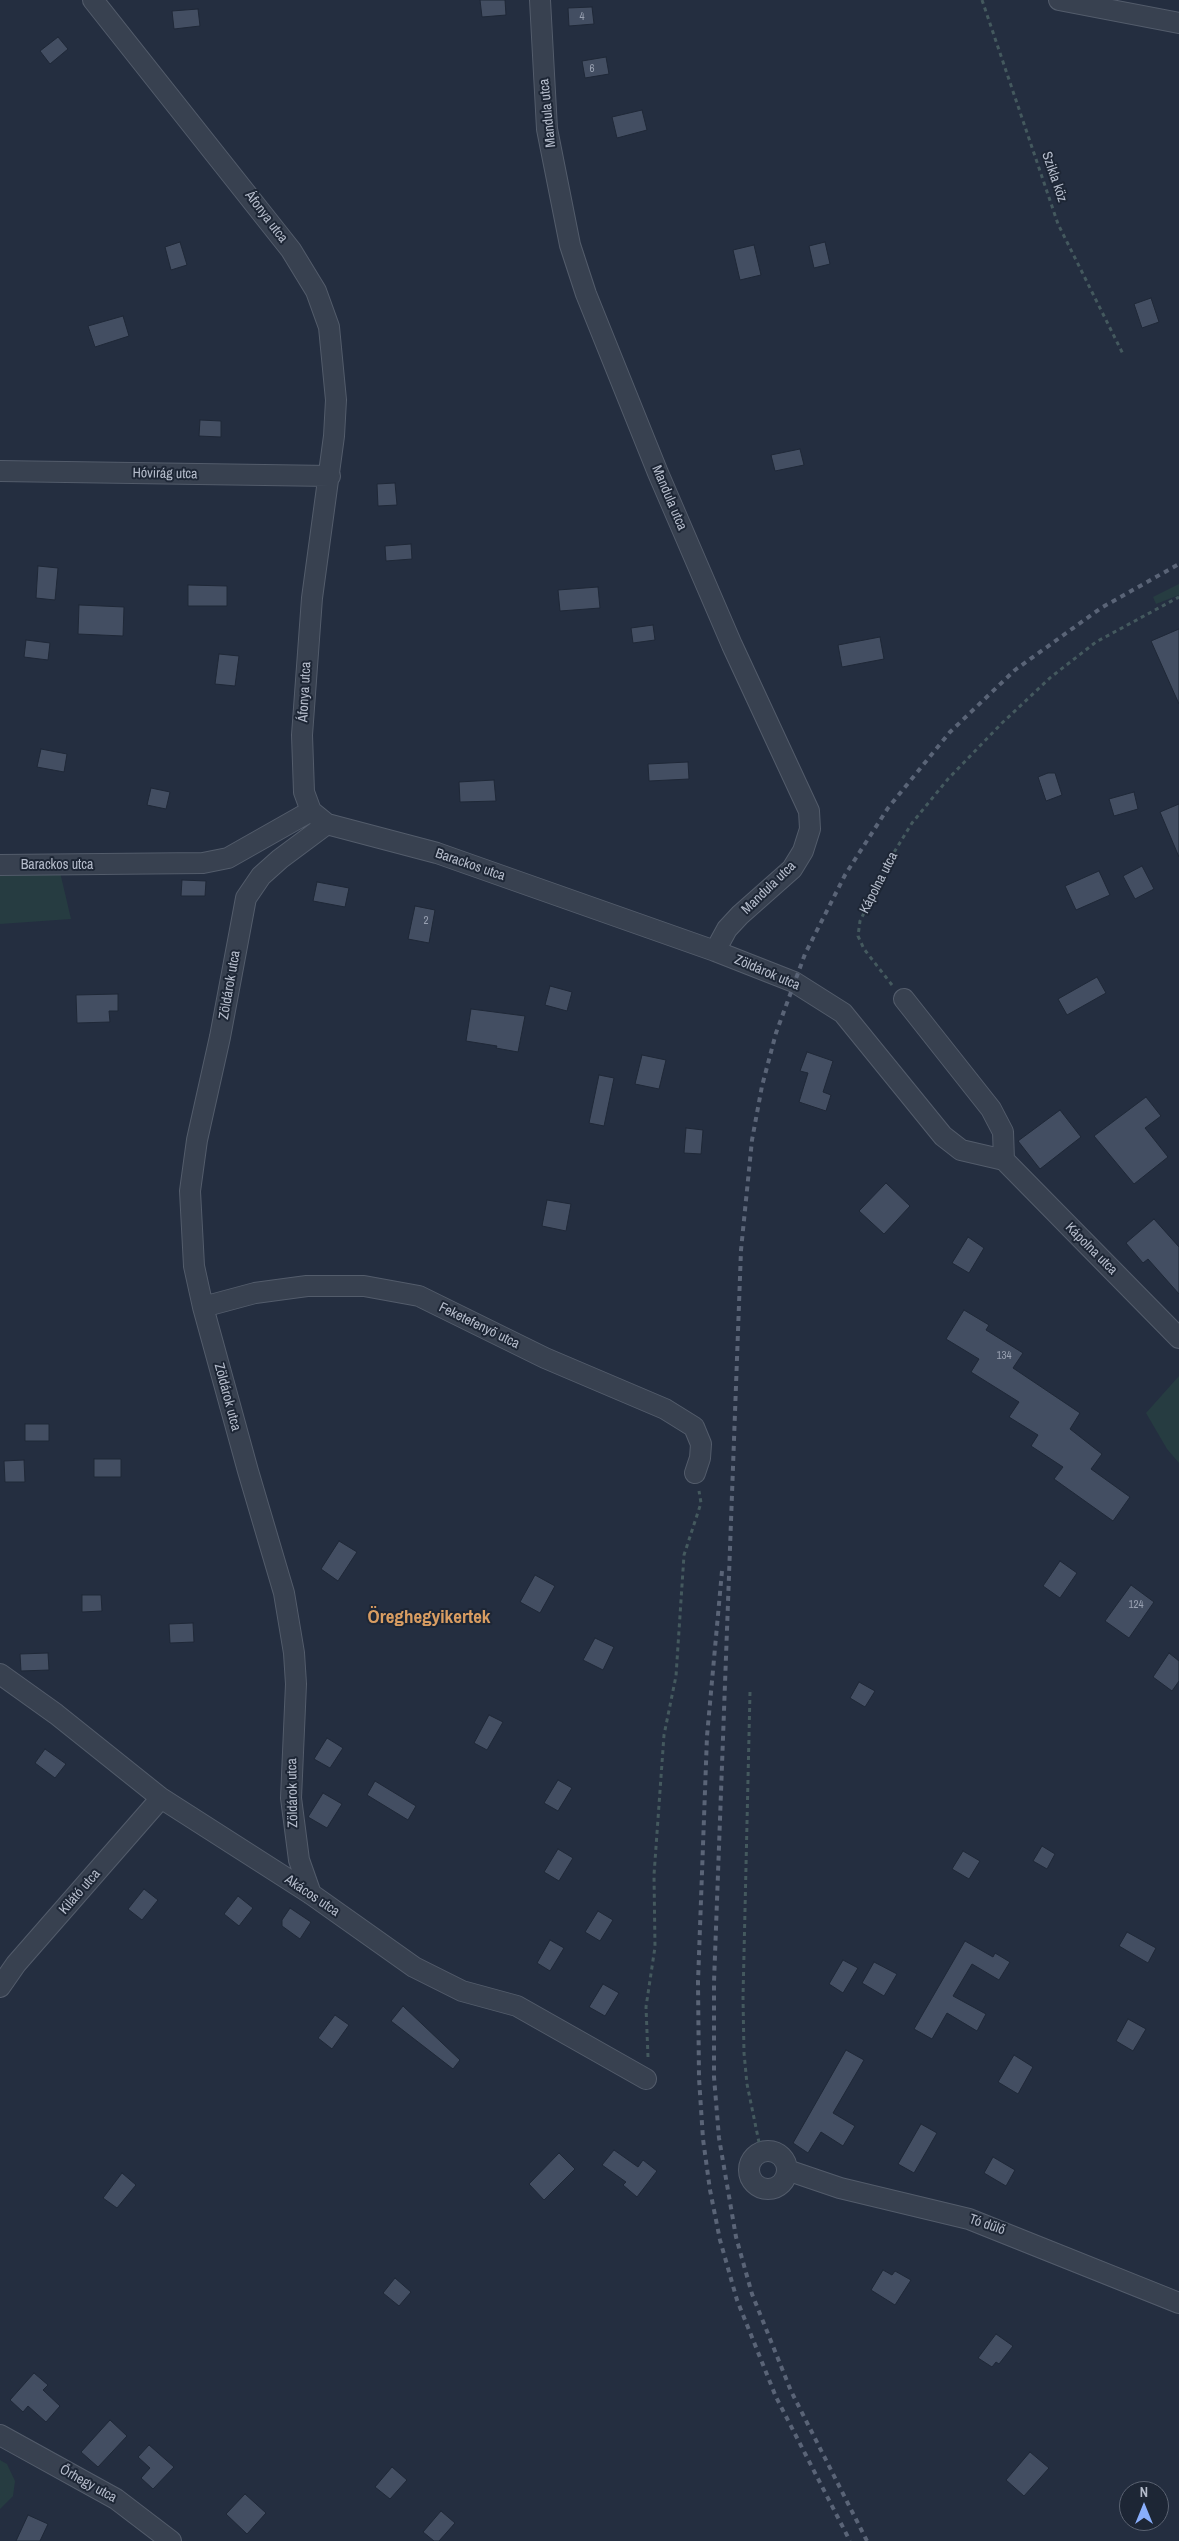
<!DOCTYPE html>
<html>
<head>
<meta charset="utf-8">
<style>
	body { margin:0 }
	#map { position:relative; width:1179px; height:2541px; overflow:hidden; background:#242e40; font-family:"Archivo Narrow",sans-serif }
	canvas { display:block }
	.north { position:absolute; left:1119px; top:2481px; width:50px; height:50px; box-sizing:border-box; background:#1d2635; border:1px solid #5a6271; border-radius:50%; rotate:0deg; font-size:14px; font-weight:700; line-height:20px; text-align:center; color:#b5bccb }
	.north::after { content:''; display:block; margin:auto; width:18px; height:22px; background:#89aefb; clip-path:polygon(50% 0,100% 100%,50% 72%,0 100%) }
</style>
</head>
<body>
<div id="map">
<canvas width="1179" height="2541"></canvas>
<div class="north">N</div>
</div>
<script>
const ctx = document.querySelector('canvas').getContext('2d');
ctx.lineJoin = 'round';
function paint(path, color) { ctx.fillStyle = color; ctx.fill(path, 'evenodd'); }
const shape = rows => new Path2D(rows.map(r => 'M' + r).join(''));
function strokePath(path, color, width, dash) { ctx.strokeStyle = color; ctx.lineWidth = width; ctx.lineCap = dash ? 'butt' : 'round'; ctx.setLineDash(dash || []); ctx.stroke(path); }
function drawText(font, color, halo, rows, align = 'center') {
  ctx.font = font + ' "Archivo Narrow",sans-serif'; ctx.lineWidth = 4; ctx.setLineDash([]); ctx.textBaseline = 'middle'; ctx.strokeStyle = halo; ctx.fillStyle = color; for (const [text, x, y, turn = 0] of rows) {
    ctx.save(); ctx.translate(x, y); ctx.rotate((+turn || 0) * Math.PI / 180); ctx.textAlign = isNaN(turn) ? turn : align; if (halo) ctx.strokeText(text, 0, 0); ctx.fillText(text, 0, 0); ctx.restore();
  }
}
const green = shape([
	[1179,584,1179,595,1156,604,1153,597],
	[0,871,60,872,71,919,0,924],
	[1179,1376,1179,1463,1167,1449,1146,1413],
	[0,2460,7,2464,15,2481,13,2496,0,2509]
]);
const building = shape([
	[480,0,505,0,506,15,482,17,480,0],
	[592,7,594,24,569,26,568,8,592,7],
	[198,9,200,26,174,29,172,11,198,9],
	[58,37,68,49,50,64,40,51,58,37],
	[606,57,609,74,585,78,582,61,606,57],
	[642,110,647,130,617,138,612,117,642,110],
	[180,242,187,265,171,270,165,247,180,242],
	[825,242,830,264,814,268,809,246,825,242],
	[754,245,761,275,740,280,733,250,754,245],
	[1151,298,1159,322,1142,328,1134,304,1151,298],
	[123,316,129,336,95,347,88,326,123,316],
	[200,420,221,421,221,437,199,436,200,420],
	[800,449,804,465,775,471,771,455,800,449],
	[395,483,397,505,378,506,377,484,395,483],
	[411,544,412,559,386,561,385,546,411,544],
	[38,566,58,568,55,600,36,598,38,566],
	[188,585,227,586,227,606,188,606,188,585],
	[598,587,600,608,560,611,558,590,598,587],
	[79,605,124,607,123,636,78,634,79,605],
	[653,625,655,640,633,643,631,628,653,625],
	[1179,629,1179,704,1151,641,1179,629],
	[880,637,884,659,842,667,838,645,880,637],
	[26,640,50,643,48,660,24,657,26,640],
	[219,654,239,656,235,686,215,684,219,654],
	[41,749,67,754,64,772,37,767,41,749],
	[688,762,689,779,649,781,648,764,688,762],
	[1048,773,1055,773,1062,795,1046,801,1038,777,1048,773],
	[494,780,496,801,460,802,459,782,494,780],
	[151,788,170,792,166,809,147,805,151,788],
	[1134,792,1138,809,1114,816,1109,799,1134,792],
	[1179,804,1179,857,1160,812,1179,804],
	[1142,866,1154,889,1135,899,1123,876,1142,866],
	[1099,871,1110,895,1076,910,1065,886,1099,871],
	[182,880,206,881,205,896,181,896,182,880],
	[317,882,349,888,345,907,313,901,317,882],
	[415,906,435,910,429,943,408,939,415,906],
	[1097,977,1106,993,1067,1015,1058,999,1097,977],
	[550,986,572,992,567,1011,545,1005,550,986],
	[118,994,118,1011,109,1011,110,1022,77,1023,76,995,118,994],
	[471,1009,525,1016,518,1052,496,1048,497,1046,466,1041,471,1009],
	[807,1052,833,1061,823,1092,831,1095,826,1111,799,1102,808,1073,800,1071,807,1052],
	[642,1055,666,1060,659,1089,635,1084,642,1055],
	[599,1075,614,1078,604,1126,589,1123,599,1075],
	[1146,1097,1161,1116,1145,1128,1168,1157,1134,1184,1094,1136,1146,1097],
	[1060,1110,1081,1137,1040,1169,1018,1141,1060,1110],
	[686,1128,703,1130,701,1154,684,1153,686,1128],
	[886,1183,910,1206,884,1234,859,1211,886,1183],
	[547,1200,571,1204,566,1231,542,1226,547,1200],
	[1154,1219,1179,1247,1179,1294,1148,1259,1143,1263,1126,1243,1154,1219],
	[968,1237,984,1248,969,1273,952,1263,968,1237],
	[964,1310,989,1325,986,1330,1023,1353,1013,1368,1080,1413,1070,1429,1102,1454,1091,1469,1130,1497,1113,1521,1054,1479,1063,1467,1031,1446,1038,1435,1009,1417,1019,1402,971,1372,979,1359,946,1339,964,1310],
	[25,1424,49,1424,49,1441,25,1441,25,1424],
	[94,1459,121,1459,121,1477,94,1477,94,1459],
	[24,1460,25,1482,5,1482,4,1461,24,1460],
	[339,1541,357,1552,338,1581,321,1569,339,1541],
	[1060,1561,1077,1573,1060,1598,1043,1586,1060,1561],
	[535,1575,555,1586,540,1613,520,1602,535,1575],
	[1131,1585,1154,1602,1129,1638,1105,1621,1131,1585],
	[82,1595,101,1595,102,1611,82,1612,82,1595],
	[193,1623,194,1642,170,1643,169,1624,193,1623],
	[595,1638,614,1647,603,1670,583,1660,595,1638],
	[48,1653,49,1670,21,1671,20,1654,48,1653],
	[1169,1653,1179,1661,1179,1681,1172,1691,1153,1677,1169,1653],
	[859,1682,875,1691,865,1707,850,1698,859,1682],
	[489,1715,503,1722,487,1750,474,1743,489,1715],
	[327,1738,343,1748,330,1768,314,1759,327,1738],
	[45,1749,66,1764,55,1778,35,1763,45,1749],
	[558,1780,572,1788,558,1811,544,1803,558,1780],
	[375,1781,416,1806,408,1820,367,1795,375,1781],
	[323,1793,342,1804,327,1828,308,1817,323,1793],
	[1042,1846,1055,1854,1047,1869,1033,1861,1042,1846],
	[558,1849,573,1858,559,1881,544,1872,558,1849],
	[963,1851,980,1861,969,1879,952,1869,963,1851],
	[144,1889,158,1900,142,1920,128,1909,144,1889],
	[238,1896,253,1908,239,1926,224,1914,238,1896],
	[290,1908,311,1922,300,1939,282,1926,282,1920,290,1908],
	[598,1911,613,1920,600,1941,585,1932,598,1911],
	[1127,1932,1156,1948,1148,1963,1119,1946,1127,1932],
	[550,1940,564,1948,550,1971,537,1963,550,1940],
	[965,1941,993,1957,995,1953,1010,1962,999,1980,972,1964,953,1996,986,2014,977,2031,947,2013,932,2039,914,2029,965,1941],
	[843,1960,858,1968,843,1993,829,1984,843,1960],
	[874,1962,897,1974,884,1996,862,1983,874,1962],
	[603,1984,619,1993,605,2016,589,2007,603,1984],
	[403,2006,460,2060,453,2069,391,2021,403,2006],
	[335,2015,349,2025,332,2049,318,2038,335,2015],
	[1128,2019,1146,2029,1133,2051,1116,2041,1128,2019],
	[846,2050,864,2060,833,2113,855,2126,843,2146,821,2132,808,2153,793,2143,846,2050],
	[1014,2055,1033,2067,1018,2094,998,2082,1014,2055],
	[921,2124,937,2133,914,2173,898,2164,921,2124],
	[614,2150,638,2167,643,2160,657,2171,637,2197,623,2185,626,2182,602,2165,614,2150],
	[559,2153,575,2169,544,2200,529,2184,559,2153],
	[993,2157,1015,2170,1006,2186,984,2173,993,2157],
	[122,2173,136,2185,117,2208,103,2198,122,2173],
	[883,2270,892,2275,895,2271,911,2280,895,2305,871,2290,883,2270],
	[395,2278,411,2292,399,2306,383,2293,395,2278],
	[996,2334,1013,2346,999,2364,996,2362,992,2367,978,2358,996,2334],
	[34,2373,48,2385,43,2390,60,2406,46,2422,28,2406,23,2412,10,2400,34,2373],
	[110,2420,127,2436,98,2467,81,2452,110,2420],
	[149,2445,174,2467,153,2489,141,2478,150,2468,138,2457,149,2445],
	[1030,2452,1049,2468,1024,2496,1006,2480,1030,2452],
	[392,2467,407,2480,390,2499,375,2487,392,2467],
	[245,2494,266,2513,247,2534,226,2514,245,2494],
	[441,2511,455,2523,439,2541,434,2541,423,2532,441,2511],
	[28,2515,48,2524,40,2541,16,2541,28,2515]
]);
const path = shape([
	[982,0,1058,224,1123,354],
	[892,985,864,949,858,936,860,921,893,854,912,823,948,779,1002,723,1051,677,1096,642,1179,597],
	[750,1692,743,1997,744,2053,747,2084,761,2152],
	[648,2057,646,2007,655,1947,654,1875,664,1735,676,1676,684,1555,701,1503,699,1491]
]);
const street = shape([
	[93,0,291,250,316,291,329,327,336,400,334,436,312,598,302,735,304,792,311,811,327,824,437,853,715,951,794,982,843,1013,943,1136,961,1150,1004,1160,1179,1338],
	[540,0,547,129,570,245,586,294,658,473,732,645,809,811,810,829,803,851,792,869,740,915,727,929,715,951],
	[1059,0,1179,23],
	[0,471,330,476],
	[0,865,203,863,228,858,311,811],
	[904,999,991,1109,1003,1132,1004,1160],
	[203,1307,255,1293,307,1286,364,1286,419,1296,545,1358,665,1409,694,1427,701,1444,700,1458,695,1473],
	[0,1674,56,1714,161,1798,311,1894,414,1967,462,1991,517,2006,646,2079],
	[311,1894,299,1860,291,1798,296,1684,294,1653,284,1593,248,1471,203,1307,194,1266,190,1191,197,1140,220,1037,246,898,261,876,280,859,327,824],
	[0,1987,16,1964,161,1798],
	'749 2170a19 19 0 1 1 38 0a19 19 0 1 1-38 0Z',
	[787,2170,840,2188,969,2219,1179,2303],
	[0,2435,116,2499,171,2541]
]);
const rail = shape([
	[722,1571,707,1736,698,1982,699,2078,703,2139,710,2190,720,2240,737,2300,776,2397,850,2541],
	[867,2541,791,2391,752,2294,736,2237,719,2138,714,2077,714,1982,741,1250,752,1140,762,1086,776,1033,805,954,845,875,888,808,950,732,1015,670,1101,608,1179,564]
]);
const numberNames = [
	["4",582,17],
	["6",592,69],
	["2",426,921],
	["134",1004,1356],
	["124",1136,1605]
];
const streetNames = [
	["Mandula utca",548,113,-96],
	["Szikla köz",1054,177,71],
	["Áfonya utca",266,217,53],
	["Hóvirág utca",165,474,1],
	["Mandula utca",669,498,67],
	["Áfonya utca",305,692,-87],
	["Barackos utca",57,865],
	["Barackos utca",470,865,19],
	["Kápolna utca",879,883,-63],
	["Mandula utca",769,888,-44],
	["Zöldárok utca",767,973,23],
	["Zöldárok utca",230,985,-80],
	["Kápolna utca",1091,1249,45],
	["Feketefenyő utca",479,1326,26],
	["Zöldárok utca",227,1397,75],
	["Zöldárok utca",293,1793,-91],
	["Kilátó utca",80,1892,-49],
	["Akácos utca",312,1896,34],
	["Tó dűlő",987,2225,19],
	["Őrhegy utca",88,2484,29]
];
const districtNames = [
	["Öreghegyikertek",429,1618]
];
paint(green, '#263c41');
paint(building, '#434e62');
strokePath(building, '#1f2837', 1);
strokePath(street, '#535c6b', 22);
strokePath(path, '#44595e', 3, [4, 4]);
strokePath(street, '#384150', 20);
strokePath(rail, '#5a6477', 4, [5, 5]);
drawText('11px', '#98a0b1', null, numberNames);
drawText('14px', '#b5bccb', '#1d2635', streetNames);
drawText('bold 19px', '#d99d62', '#1d2635', districtNames);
</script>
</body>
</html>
